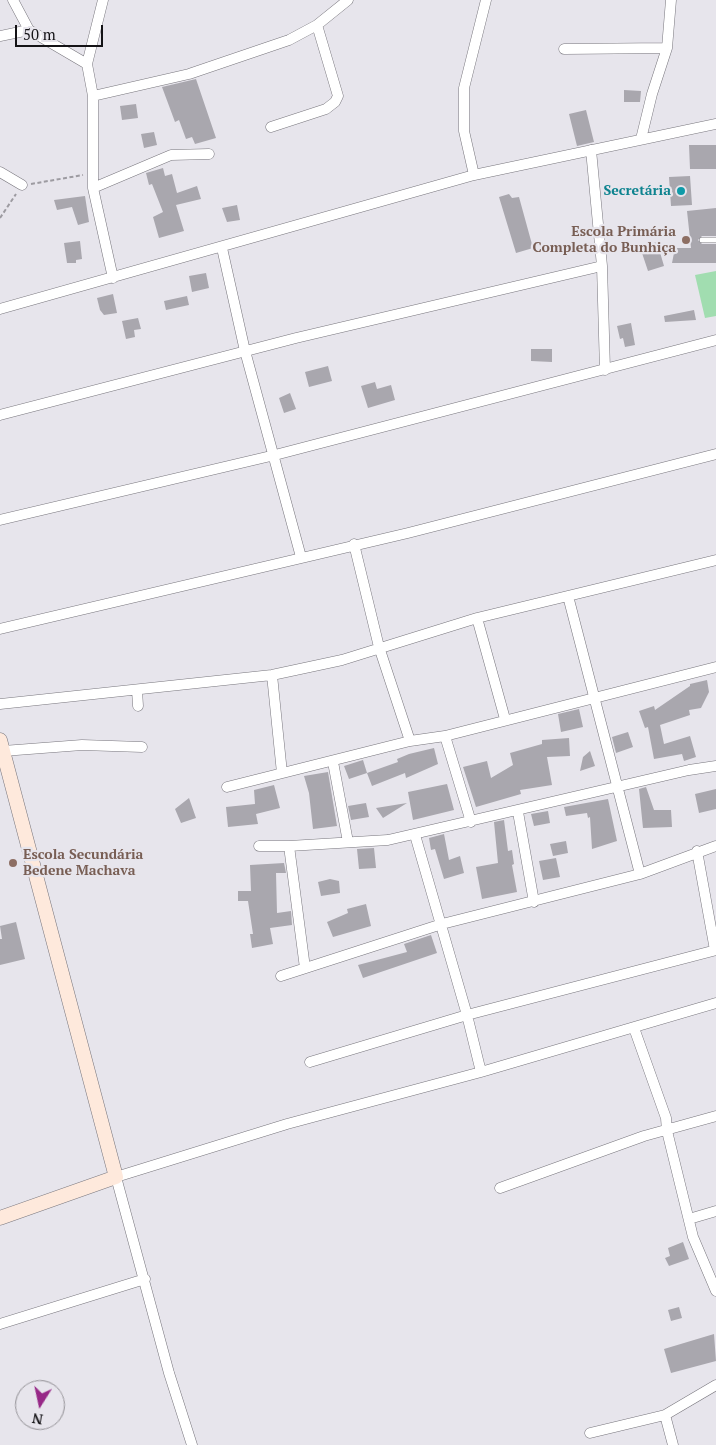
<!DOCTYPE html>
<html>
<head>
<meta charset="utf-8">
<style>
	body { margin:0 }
	#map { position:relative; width:716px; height:1445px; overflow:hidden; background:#e7e5ec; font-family:"PT Serif",serif }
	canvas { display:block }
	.north { position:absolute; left:15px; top:1380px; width:50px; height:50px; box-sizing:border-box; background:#e7e5ec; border:1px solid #939196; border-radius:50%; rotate:190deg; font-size:14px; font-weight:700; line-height:20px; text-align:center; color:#141316 }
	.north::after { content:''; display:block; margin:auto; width:18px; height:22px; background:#972887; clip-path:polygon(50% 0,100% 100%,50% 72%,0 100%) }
	.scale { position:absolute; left:15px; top:25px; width:88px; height:22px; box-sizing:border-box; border:2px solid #141316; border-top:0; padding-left:6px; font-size:15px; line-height:18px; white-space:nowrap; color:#141316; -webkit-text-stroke:4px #e7e5ec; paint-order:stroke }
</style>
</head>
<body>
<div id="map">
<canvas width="716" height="1445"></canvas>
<div class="north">N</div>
<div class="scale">50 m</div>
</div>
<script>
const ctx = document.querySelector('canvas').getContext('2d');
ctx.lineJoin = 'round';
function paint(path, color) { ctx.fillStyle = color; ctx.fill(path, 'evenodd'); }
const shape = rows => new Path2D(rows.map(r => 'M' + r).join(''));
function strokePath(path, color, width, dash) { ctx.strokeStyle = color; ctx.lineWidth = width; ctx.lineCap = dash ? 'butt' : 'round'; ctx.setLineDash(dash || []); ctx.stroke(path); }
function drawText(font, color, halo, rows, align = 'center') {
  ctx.font = font + ' "PT Serif",serif'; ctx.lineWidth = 4.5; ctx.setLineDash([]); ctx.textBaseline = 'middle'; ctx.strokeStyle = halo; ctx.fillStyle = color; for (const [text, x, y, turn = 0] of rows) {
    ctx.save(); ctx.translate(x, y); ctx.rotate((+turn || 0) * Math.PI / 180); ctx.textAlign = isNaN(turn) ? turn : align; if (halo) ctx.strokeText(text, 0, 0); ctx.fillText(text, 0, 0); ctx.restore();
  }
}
const green = shape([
	[716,271,716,316,705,318,695,275]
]);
const building = shape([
	[196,79,216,138,195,144,192,137,186,139,179,120,175,122,162,87],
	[624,90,641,91,640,102,624,102],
	[136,104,138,118,122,120,120,106],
	[586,110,594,142,577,146,569,114],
	[154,132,157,145,144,148,141,134],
	[689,145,716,145,716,169,690,169],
	[163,168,165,176,172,174,177,193,197,186,201,199,176,205,184,231,159,238,153,217,163,212,152,184,149,185,146,173],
	[690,176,692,205,671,206,669,177],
	[509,194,512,198,519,197,533,248,516,253,499,197],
	[85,196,89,222,78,225,72,207,57,210,54,200],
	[237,205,240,220,227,222,222,208],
	[716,208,716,236,702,236,698,240,702,244,716,244,716,263,672,263,675,248,691,248,687,211],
	[80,241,82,259,76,260,76,263,67,263,64,243],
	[657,242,664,266,648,271,640,247],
	[206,273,209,288,192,292,189,276],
	[113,294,117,313,104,315,100,310,97,298],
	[187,296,189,305,166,310,164,301],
	[694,310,696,320,665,322,664,316],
	[138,318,141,329,134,330,135,337,126,339,122,321],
	[631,323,635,345,625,347,623,338,620,339,617,326],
	[531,349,552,349,552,362,531,361],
	[328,366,332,381,309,387,305,372],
	[375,382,377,389,391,385,395,400,368,408,361,386],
	[290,393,296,409,284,413,279,398],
	[707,680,709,692,701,708,689,710,690,715,660,725,664,744,690,736,696,757,684,761,682,754,654,759,648,727,645,728,639,711,654,706,655,710,690,686,690,684],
	[579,709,583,727,561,732,558,714],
	[628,732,633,747,616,753,612,737],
	[569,738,570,756,547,757,552,785,520,790,521,794,476,807,463,767,487,761,491,778,513,765,510,753,542,744,542,740],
	[434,748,438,764,406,778,405,773,372,786,367,773,398,762,397,759,409,754],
	[590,751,595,766,580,771,583,757],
	[363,760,367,773,349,779,344,766],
	[328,772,337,826,313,829,309,793,304,776],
	[447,784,454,810,413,820,408,792],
	[274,785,280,808,256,814,258,824,228,827,226,807,255,804,254,790],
	[646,787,654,810,671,810,672,827,643,828,639,789],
	[716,789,716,809,699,813,695,794],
	[189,798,196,818,181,823,175,809],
	[608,799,617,841,592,849,590,817,588,818,587,813,566,816,564,807],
	[366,803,369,817,351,820,348,806],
	[407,803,383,818,376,808],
	[548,811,550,823,534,826,531,814],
	[504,820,508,851,512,850,514,864,512,865,517,892,482,899,476,867,498,863,494,822],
	[444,834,449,860,460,856,464,873,444,879,435,849,431,850,429,838],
	[566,841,568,853,553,856,550,844],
	[374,848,376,868,359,869,357,849],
	[556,858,560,877,543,880,539,861],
	[284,863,286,873,276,873,277,913,291,911,292,925,270,928,273,944,252,948,250,934,253,934,248,901,238,901,238,891,251,891,250,865],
	[330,879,339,881,340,893,321,896,318,882],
	[366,904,371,926,333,937,327,922,348,913,347,909],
	[16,922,25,959,0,965,0,939,2,939,0,926],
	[431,935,437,953,363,978,358,965,407,952,404,944],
	[683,1242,689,1259,669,1266,665,1258,670,1256,668,1248],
	[679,1307,682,1318,671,1321,668,1310],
	[714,1334,716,1361,671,1373,664,1349]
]);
const path = shape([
	[31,184,83,175],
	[0,218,16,194]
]);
const lane = shape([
	[702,240,716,240]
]);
const street = shape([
	[13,0,29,30,87,64],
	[103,0,87,64,93,96,93,188,113,278],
	[0,36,29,30],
	[564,49,667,48],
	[93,96,189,74,289,40,317,25,348,0],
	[271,127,326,109,335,102,338,96,317,25],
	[641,139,652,94,667,48,671,0],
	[591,150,602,266,605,370],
	[0,172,22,185],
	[474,175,464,131,464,88,486,0],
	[93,188,171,155,209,154],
	[222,248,245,351,301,557],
	[0,309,474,175,716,124],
	[0,415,296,338,602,266],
	[0,520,275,455,716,340],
	[354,544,379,647,410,741],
	[568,596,640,874],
	[477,618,505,719],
	[0,629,408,533,716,454],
	[272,675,282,773],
	[137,690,138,706],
	[0,704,272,675,342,660,477,618,716,560],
	[445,736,471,822],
	[3,751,82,745,142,747],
	[333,762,348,842],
	[227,787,410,741,445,736,716,667],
	[518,812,534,902],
	[415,835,467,1015,481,1072],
	[259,846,289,846,388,840,689,770,716,766],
	[289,846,305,968],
	[697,851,715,950],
	[281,976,442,924,640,874,716,846],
	[634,1028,666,1118,667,1131,693,1237,716,1291],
	[310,1062,467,1015,716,950],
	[500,1188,644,1136,716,1116],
	[689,1219,716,1211],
	[0,1324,145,1279],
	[665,1415,673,1445],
	[590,1433,665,1415,716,1385],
	[192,1445,169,1373,116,1177,287,1124,481,1072,716,1003]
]);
const secondary = shape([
	[0,740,116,1177,0,1218]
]);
const markers = [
	[681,191,5,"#0f9aa8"],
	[686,240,5,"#8d6e63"],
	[13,863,5,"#8d6e63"]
];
const cultureNames = [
	["Secretária",671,191]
];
const educationNames = [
	["Escola Primária",676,232],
	["Completa do Bunhiça",676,248],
	["Escola Secundária",23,855,"left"],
	["Bedene Machava",23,871,"left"]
];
paint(green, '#a1ddb0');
paint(building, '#a9a7ae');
strokePath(lane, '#78767d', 6);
strokePath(street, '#78767d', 11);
strokePath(secondary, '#78767d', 15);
strokePath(path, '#9d9ba1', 2, [4, 2.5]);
strokePath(lane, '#fff', 5);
strokePath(street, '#fff', 10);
strokePath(secondary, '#fee9dc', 14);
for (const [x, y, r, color] of markers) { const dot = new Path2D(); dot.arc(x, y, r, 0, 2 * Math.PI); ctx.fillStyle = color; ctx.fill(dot); strokePath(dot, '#e7e5ec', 2); }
drawText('bold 14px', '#0d838f', '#e7e5ec', cultureNames, 'right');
drawText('bold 14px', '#785e54', '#e7e5ec', educationNames, 'right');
</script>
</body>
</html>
